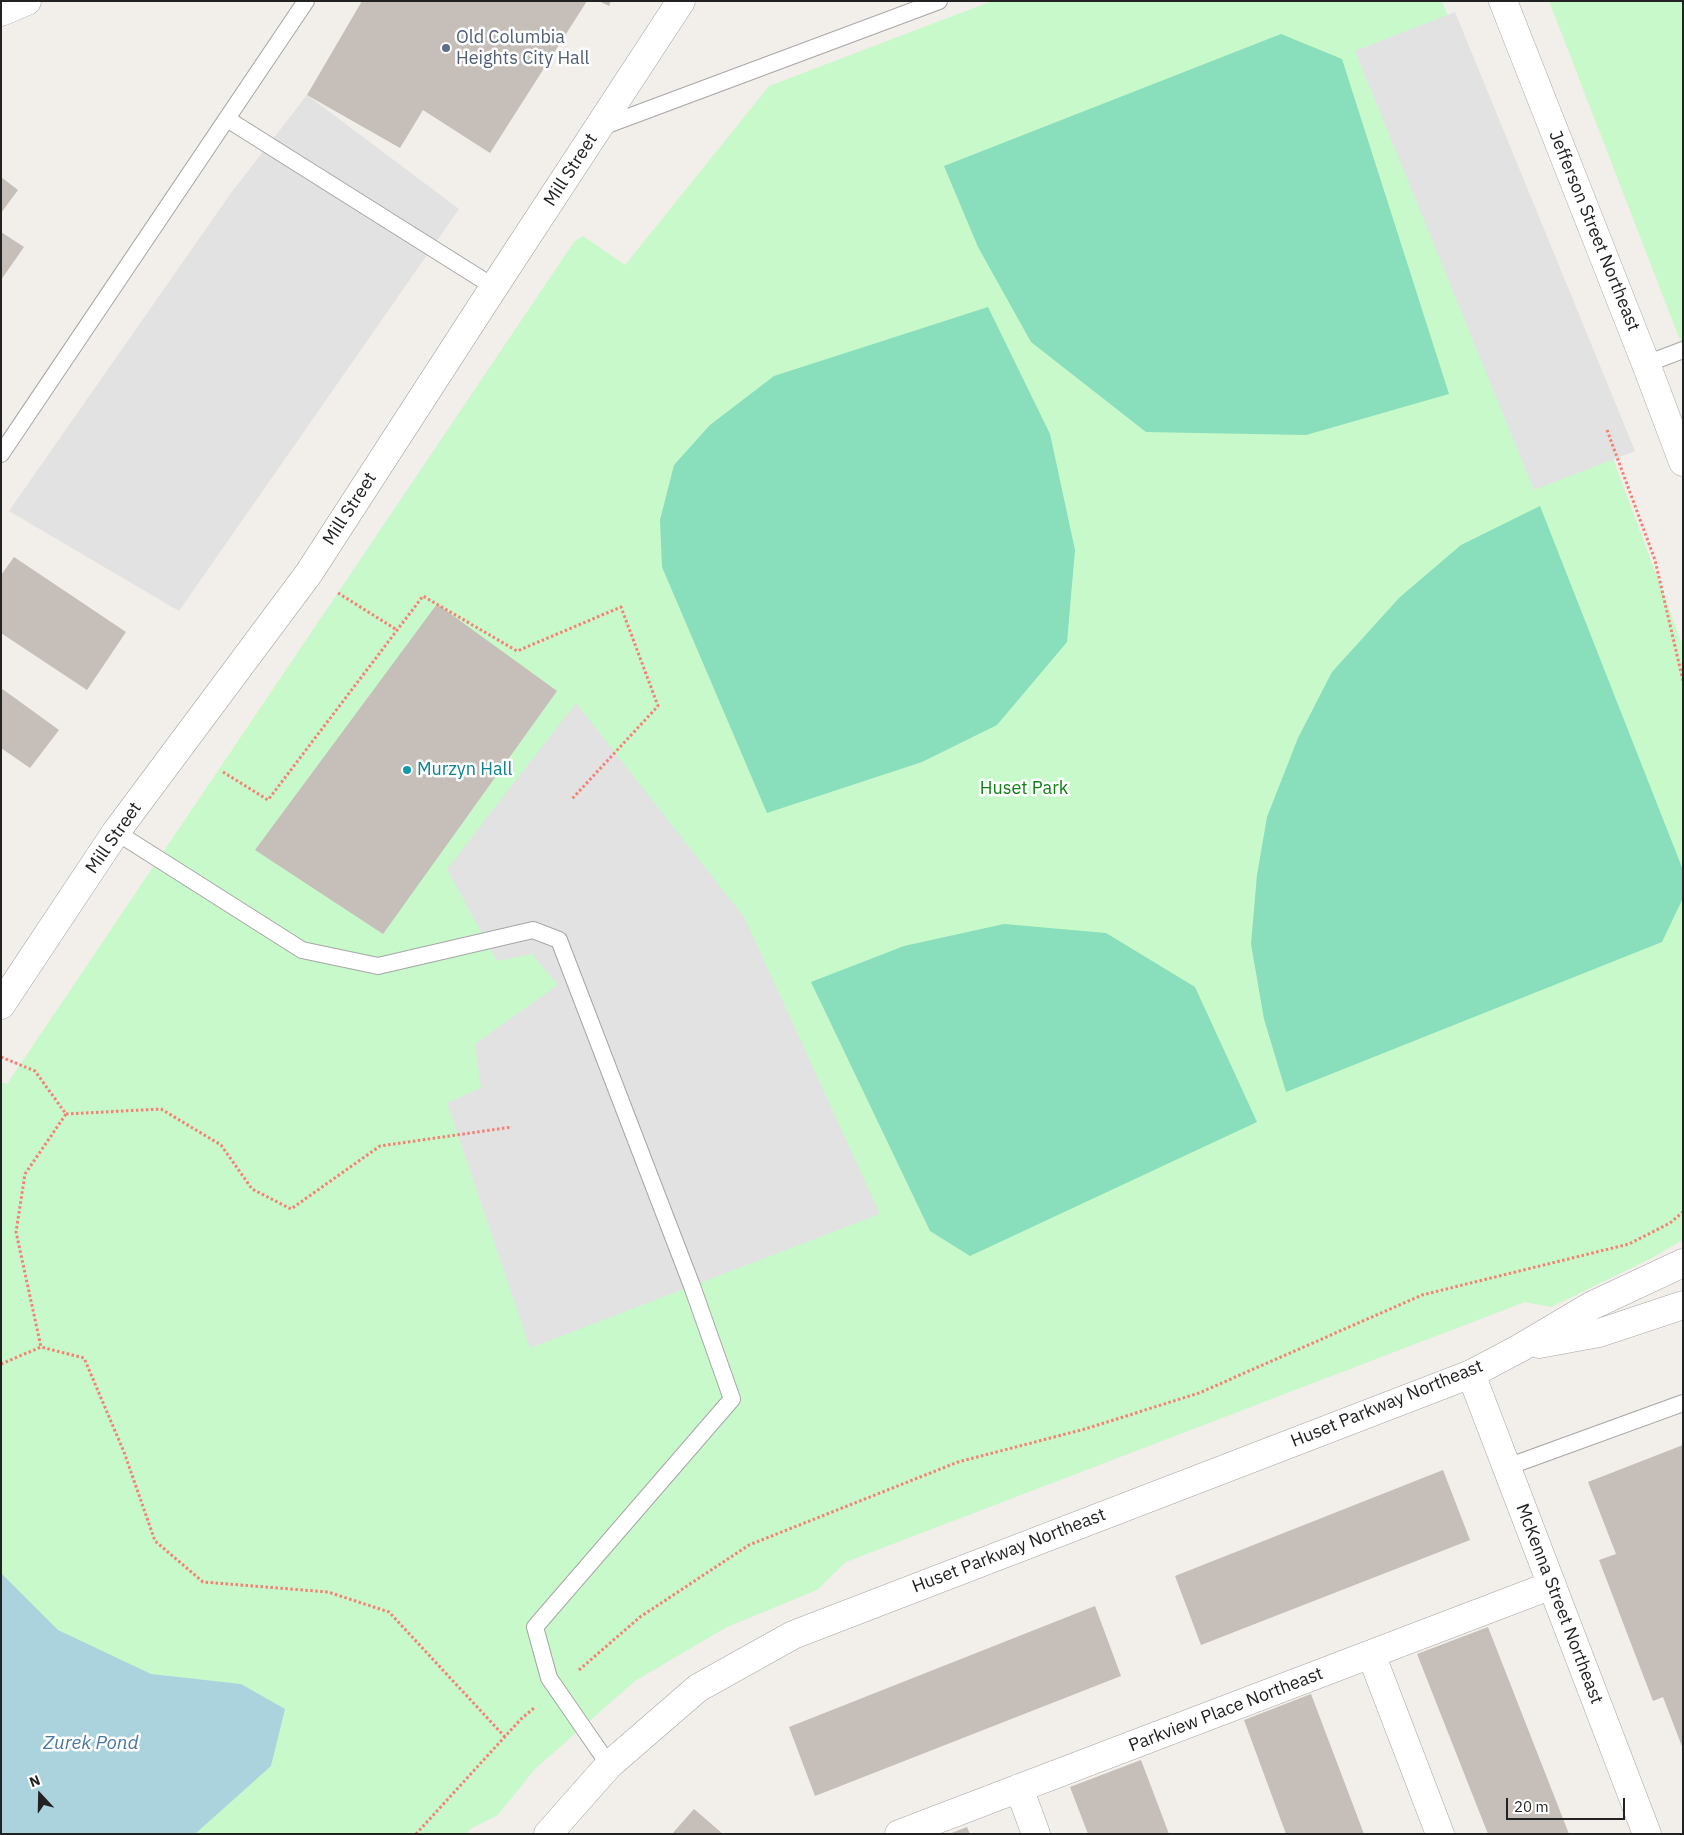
<!DOCTYPE html>
<html>
<head>
<meta charset="utf-8">
<style>
	body { margin:0 }
	#map { position:relative; width:1684px; height:1835px; overflow:hidden; background:#f2eee9; font-family:"IBM Plex Sans",sans-serif }
	canvas { display:block }
	.frame { position:absolute; inset:0; border:2px solid #222; pointer-events:none }
	.north { position:absolute; left:15px; top:1770px; width:50px; height:50px; -webkit-text-stroke:4px #fff; paint-order:stroke; rotate:339deg; font-size:14px; font-weight:700; line-height:20px; text-align:center; color:#222 }
	.north::after { content:''; display:block; margin:auto; width:18px; height:22px; background:#222; clip-path:polygon(50% 0,100% 100%,50% 72%,0 100%) }
	.scale { position:absolute; left:1506px; top:1798px; width:119px; height:22px; box-sizing:border-box; border:2px solid #222; border-top:0; padding-left:6px; font-size:15px; line-height:18px; white-space:nowrap; color:#222; -webkit-text-stroke:4px #fff; paint-order:stroke }
</style>
</head>
<body>
<div id="map">
<canvas width="1684" height="1835"></canvas>
<div class="frame"></div>
<div class="north">N</div>
<div class="scale">20 m</div>
</div>
<script>
const ctx = document.querySelector('canvas').getContext('2d');
ctx.lineJoin = 'round';
function paint(path, color) { ctx.fillStyle = color; ctx.fill(path, 'evenodd'); }
const shape = rows => new Path2D(rows.map(r => 'M' + r).join(''));
function strokePath(path, color, width, dash) { ctx.strokeStyle = color; ctx.lineWidth = width; ctx.lineCap = dash ? 'butt' : 'round'; ctx.setLineDash(dash || []); ctx.stroke(path); }
function drawText(font, color, halo, rows, align = 'center') {
  ctx.font = font + ' "IBM Plex Sans",sans-serif'; ctx.lineWidth = 5; ctx.setLineDash([]); ctx.textBaseline = 'middle'; ctx.strokeStyle = halo; ctx.fillStyle = color; for (const [text, x, y, turn = 0] of rows) {
    ctx.save(); ctx.translate(x, y); ctx.rotate((+turn || 0) * Math.PI / 180); ctx.textAlign = isNaN(turn) ? turn : align; if (halo) ctx.strokeText(text, 0, 0); ctx.fillText(text, 0, 0); ctx.restore();
  }
}
const park = shape([
	[992,1,1442,1,1683,646,1683,1240,1648,1260,1551,1307,1525,1302,846,1562,817,1590,727,1627,635,1681,535,1769,498,1815,470,1829,466,1834,1,1834,1,1082,7,1084,574,242,583,236,625,265,769,86],
	[1549,1,1683,1,1683,348]
]);
const pitch = shape([
	[1281,34,1342,59,1449,394,1306,435,1146,432,1031,342,978,247,944,166],
	[988,307,1050,434,1075,550,1067,642,997,725,922,762,767,813,662,567,660,520,674,465,710,425,774,376],
	[1540,506,1683,870,1683,898,1662,942,1286,1092,1264,1019,1251,944,1257,875,1267,817,1298,738,1332,672,1400,597,1461,545],
	[1004,924,1106,933,1195,987,1257,1122,970,1256,930,1231,811,982,904,946]
]);
const parking = shape([
	[1455,12,1635,451,1534,490,1355,51],
	[307,95,459,209,179,611,9,511,231,193],
	[576,703,744,917,880,1214,530,1348,447,1103,481,1088,475,1044,558,985,532,954,497,961,447,869]
]);
const water = shape([
	[1,1573,58,1630,151,1674,241,1684,285,1709,271,1766,195,1834,1,1834]
]);
const building = shape([
	[362,1,587,1,490,153,423,110,400,148,307,95],
	[599,1,611,1,609,6],
	[1,177,18,190,1,213],
	[1,232,24,247,1,280],
	[14,557,126,632,87,690,1,633,1,575],
	[437,604,557,691,383,934,255,850],
	[1,688,59,730,30,768,1,748],
	[1683,1445,1683,1749,1663,1697,1653,1701,1599,1560,1616,1554,1588,1482],
	[1443,1470,1470,1540,1201,1645,1175,1576],
	[1095,1606,1121,1676,815,1796,789,1727],
	[1488,1627,1569,1834,1488,1834,1417,1654],
	[1311,1694,1364,1834,1286,1834,1244,1720],
	[1141,1760,1169,1834,1088,1834,1070,1787],
	[694,1809,723,1834,672,1834],
	[967,1827,970,1834,949,1834]
]);
const path = shape([
	[1607,430,1655,560,1683,681],
	[338,593,397,630],
	[223,772,268,800,423,596,517,651,621,607,658,706,571,800],
	[1,1057,35,1071,66,1114,25,1174,16,1232,41,1347],
	[66,1114,161,1109,221,1145,252,1189,291,1209,380,1146,512,1127],
	[1,1364,41,1347,84,1358,124,1452,155,1541,203,1582,328,1592,389,1612,505,1737],
	[579,1670,640,1617,749,1545,958,1462,1085,1429,1199,1393,1422,1295,1629,1244,1670,1223,1683,1212],
	[416,1834,521,1719,534,1708]
]);
const service = shape([
	[227,119,494,287],
	[599,128,939,1],
	[1646,364,1683,350],
	[1,454,306,1],
	[116,832,302,950,378,966,533,930,559,940,692,1286,732,1399,535,1627,549,1678,609,1765],
	[1507,1467,1683,1403]
]);
const minor = shape([
	[1,1005,116,832,309,573,494,287,681,1],
	[1471,1374,1647,1834],
	[1371,1654,1440,1834],
	[1019,1788,1036,1834],
	[899,1834,1552,1585]
]);
const tertiary = shape([
	[1503,1,1646,364,1683,462],
	[1,12,27,1],
	[1539,1344,1599,1333,1683,1305],
	[548,1834,609,1765,698,1688,793,1635,1471,1374,1520,1348,1591,1306,1683,1263]
]);
const markers = [
	[446,48,5,"#5c6f8a"],
	[407,770,5,"#0f9aa8"]
];
const serviceNames = [
	["Old Columbia",456,38],
	["Heights City Hall",456,59]
];
const streetNames = [
	["Mill Street",571,170,-57],
	["Jefferson Street Northeast",1594,231,68],
	["Mill Street",350,509,-57],
	["Mill Street",114,838,-55],
	["Huset Parkway Northeast",1387,1404,-22],
	["Huset Parkway Northeast",1009,1551,-21],
	["McKenna Street Northeast",1559,1604,69],
	["Parkview Place Northeast",1226,1710,-21]
];
const cultureNames = [
	["Murzyn Hall",417,770]
];
const parkNames = [
	["Huset Park",1024,789]
];
const waterNames = [
	["Zurek Pond",91,1744]
];
paint(park, '#c8f9cb');
paint(pitch, '#89debc');
paint(parking, '#e2e2e2');
paint(water, '#abd3de');
paint(building, '#c6beb8');
strokePath(service, '#a6a6a6', 18);
strokePath(minor, '#a6a6a6', 29);
strokePath(tertiary, '#a6a6a6', 29);
strokePath(path, '#f77f74', 3, [2.5, 2.5]);
strokePath(service, '#fff', 16);
strokePath(minor, '#fff', 28);
strokePath(tertiary, '#fff', 28);
for (const [x, y, r, color] of markers) { const dot = new Path2D(); dot.arc(x, y, r, 0, 2 * Math.PI); ctx.fillStyle = color; ctx.fill(dot); strokePath(dot, '#fff', 2); }
drawText('18px', '#4e5e75', '#fff', serviceNames, 'left');
drawText('18px', '#222', '#fff', streetNames);
drawText('18px', '#0d838f', '#fff', cultureNames, 'left');
drawText('18px', '#0e8115', '#fff', parkNames);
drawText('italic 19px', '#4877a1', '#fff', waterNames);
</script>
</body>
</html>
